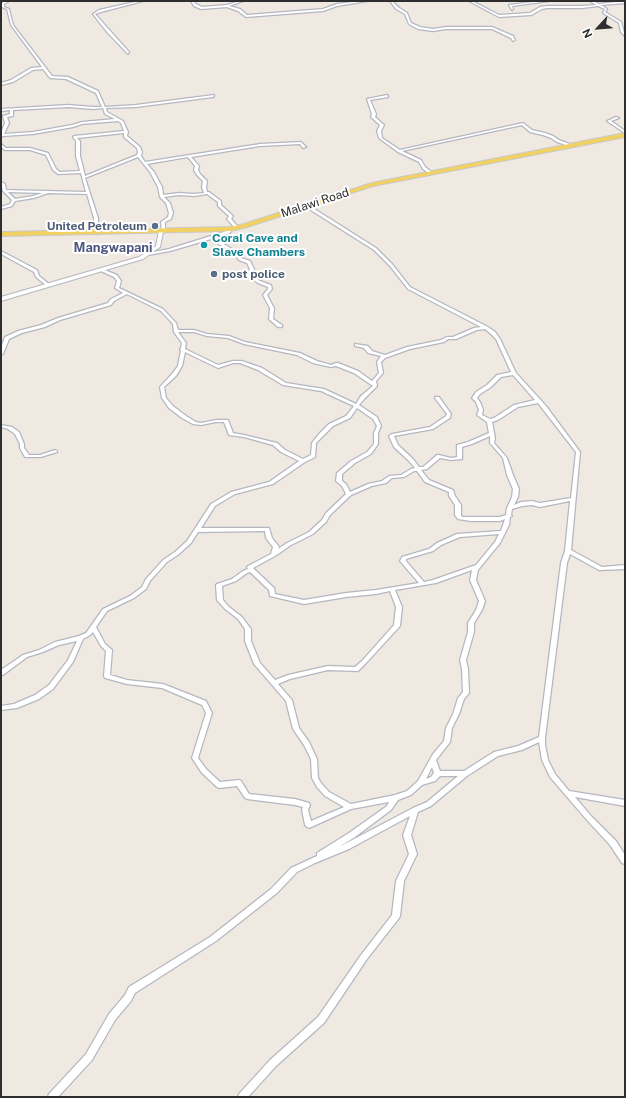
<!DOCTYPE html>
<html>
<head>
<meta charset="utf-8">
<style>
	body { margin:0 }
	#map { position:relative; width:626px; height:1098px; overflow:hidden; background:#efe9e1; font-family:"Public Sans",sans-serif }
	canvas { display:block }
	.frame { position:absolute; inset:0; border:2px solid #2e2e2e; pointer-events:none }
	.north { position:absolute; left:578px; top:8px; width:40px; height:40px; -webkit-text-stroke:3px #fff; paint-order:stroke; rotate:244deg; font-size:11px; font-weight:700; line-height:16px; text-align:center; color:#2e2e2e }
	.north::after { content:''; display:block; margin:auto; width:14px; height:18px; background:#2e2e2e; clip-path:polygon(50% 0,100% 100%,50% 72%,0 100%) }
</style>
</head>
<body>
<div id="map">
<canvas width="626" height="1098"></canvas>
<div class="frame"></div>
<div class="north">N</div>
</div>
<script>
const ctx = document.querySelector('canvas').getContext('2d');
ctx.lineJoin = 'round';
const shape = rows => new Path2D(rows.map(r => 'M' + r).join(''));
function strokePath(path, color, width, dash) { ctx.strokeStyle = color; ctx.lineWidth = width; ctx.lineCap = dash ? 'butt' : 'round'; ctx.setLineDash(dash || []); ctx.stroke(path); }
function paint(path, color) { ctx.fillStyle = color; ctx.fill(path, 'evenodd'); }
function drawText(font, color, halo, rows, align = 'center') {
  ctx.font = font + ' "Public Sans",sans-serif'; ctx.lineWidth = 4; ctx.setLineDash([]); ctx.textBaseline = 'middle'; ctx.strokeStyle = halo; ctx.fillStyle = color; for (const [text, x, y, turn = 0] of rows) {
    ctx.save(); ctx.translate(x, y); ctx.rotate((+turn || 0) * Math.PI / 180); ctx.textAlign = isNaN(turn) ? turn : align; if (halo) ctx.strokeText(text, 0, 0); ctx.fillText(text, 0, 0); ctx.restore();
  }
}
const minor = shape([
	[6,1,9,1,4,4,4,7,9,9,13,25,52,76,68,77,98,91,105,107,136,105,214,95,214,96,213,97,136,107,106,108,107,112,123,121,128,132,127,136,140,147,142,152,141,156,145,162,260,144,301,142,306,147,303,148,300,144,260,146,191,157,199,166,198,170,200,174,207,181,206,187,207,192,209,192,221,201,221,205,233,216,231,219,239,228,237,229,236,229,227,219,229,216,218,206,218,202,207,194,194,196,179,195,164,197,170,203,173,213,171,219,165,222,165,232,162,233,161,222,168,217,169,213,166,203,160,197,158,187,150,172,138,157,85,178,98,218,98,226,101,228,97,234,94,233,97,228,94,226,94,218,87,194,48,193,34,198,15,201,12,206,1,209,1,207,10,204,12,200,3,191,1,182,5,184,6,190,86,192,81,173,58,174,53,170,46,155,30,150,5,150,1,147,1,144,6,148,30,148,48,153,56,169,60,172,80,171,76,156,76,141,73,137,74,136,124,131,121,123,118,121,82,124,73,127,33,134,3,136,1,137,1,133,5,123,3,116,10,114,10,110,1,111,1,109,68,105,93,107,102,107,96,93,66,79,50,78,43,69,33,70,13,82,1,85,1,83,11,80,31,68,42,67,11,25,7,9,2,7,2,3,6,1],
	[68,107,93,109,103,108,105,114,115,119,82,122,72,125,33,132,4,134,9,123,7,117,13,116,13,110,68,107],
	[124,133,124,137,137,148,138,152,137,155,85,176,80,156,80,141,77,138,124,133],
	[188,157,195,166,194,170,197,175,203,181,202,187,204,193,194,194,179,193,163,195,162,187,154,172,147,164,188,157],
	[8,192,43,193,33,196,15,199,8,192],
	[139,1,143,1,101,12,95,14,129,52,128,54,107,32,93,14,99,10,139,1],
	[191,1,193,1,196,4,202,7,227,5,240,1,243,1,229,6,240,9,247,15,323,9,337,4,361,1,367,1,337,6,323,11,246,17,238,11,227,7,201,9,194,6,191,1],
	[390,1,392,1,398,7,407,13,411,23,420,27,433,29,446,27,492,27,513,36,515,40,513,41,511,38,492,29,446,29,433,31,418,29,409,24,405,14,396,9,390,1],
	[469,1,472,1,499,15,530,13,540,7,547,6,582,6,596,5,590,1,593,1,599,4,625,1,625,3,601,5,607,9,605,12,621,22,625,36,621,32,619,23,603,13,605,9,598,6,582,8,547,8,542,9,531,15,499,17,469,1],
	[541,1,549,1,512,6,513,9,512,10,509,5,541,1],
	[387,95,388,96,388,97,370,100,376,114,375,117,384,125,381,131,382,138,400,150,523,123,532,130,545,133,553,136,559,140,572,145,569,146,557,142,551,138,543,135,530,132,522,125,402,151,421,160,425,167,433,173,430,174,423,169,419,162,398,152,379,138,377,131,380,125,371,117,372,114,367,99,387,95],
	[616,117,619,118,611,121,625,131,625,133,607,121,616,117],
	[306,205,308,205,376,248,392,264,410,287,488,327,495,332,500,339,516,373,546,406,580,452,571,550,602,567,625,565,625,569,599,570,570,554,567,563,545,738,545,745,548,760,555,774,569,791,625,800,625,806,575,797,591,816,616,841,625,855,625,864,622,863,610,845,587,820,550,777,542,760,539,742,522,750,498,756,467,776,431,806,418,812,411,835,417,854,404,881,400,916,399,918,367,959,324,1023,276,1066,248,1097,238,1097,239,1094,270,1060,318,1017,361,955,392,915,396,881,409,854,403,835,410,816,349,849,315,863,297,872,277,893,216,941,135,993,131,1001,115,1020,92,1060,58,1097,48,1097,49,1094,86,1054,109,1014,125,995,129,987,210,937,271,889,291,868,317,856,317,853,349,833,387,806,389,802,351,809,309,828,307,827,305,825,302,810,303,807,295,805,247,799,245,798,237,786,219,788,217,787,202,773,192,758,206,713,202,705,162,688,127,684,105,678,104,676,106,651,101,646,93,632,90,635,83,639,73,662,53,689,39,699,17,708,1,710,1,706,14,704,35,695,49,685,68,660,77,641,59,645,43,652,27,657,3,675,1,675,1,670,23,655,39,650,55,642,79,636,86,633,103,609,130,596,142,587,146,579,163,560,175,552,187,541,211,504,231,492,269,482,299,461,281,452,273,445,244,437,229,435,224,422,216,422,201,425,193,424,182,418,169,408,162,398,160,387,172,374,178,366,181,350,180,349,181,348,182,343,174,332,173,324,161,311,127,294,114,301,111,305,60,320,45,327,22,333,9,339,3,354,1,355,1,348,5,337,18,331,41,325,58,318,108,303,111,299,123,293,115,288,117,281,114,277,101,271,101,269,102,269,117,275,121,281,119,288,163,309,176,323,178,330,194,330,207,334,229,336,245,342,300,353,317,361,331,365,336,363,338,363,358,371,372,381,379,373,377,362,381,356,368,353,364,348,355,346,355,344,368,346,372,351,385,355,407,347,441,340,447,337,453,337,474,328,481,327,408,289,390,266,374,250,306,207,306,205],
	[485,329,491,334,496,339,511,372,497,375,487,385,476,392,472,398,476,402,479,410,477,415,487,422,489,433,468,442,457,445,457,457,451,458,439,455,437,455,423,467,419,467,413,459,398,445,394,436,433,429,450,418,451,414,439,397,435,397,435,398,447,414,446,416,430,427,392,434,389,436,394,447,409,461,415,468,411,469,401,475,389,476,382,481,368,484,350,492,346,484,342,481,342,474,355,463,371,454,378,444,378,433,381,426,377,417,359,405,365,398,377,386,376,381,383,373,381,362,385,358,410,349,444,342,448,339,456,339,477,330,485,329],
	[178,332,194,332,207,336,228,338,244,344,297,355,313,363,331,367,336,366,354,373,373,386,361,396,356,404,324,389,286,383,262,368,242,361,233,361,218,365,185,349,186,343,178,332],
	[185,352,218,368,233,363,240,363,258,370,283,385,321,391,354,406,346,416,329,424,319,434,312,443,311,455,303,459,285,450,277,443,244,435,233,433,228,420,216,420,201,423,196,422,186,416,173,406,166,398,164,387,176,376,182,366,185,352],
	[513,375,535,400,514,405,494,418,490,419,482,415,483,410,480,402,477,398,480,394,491,387,501,377,513,375],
	[538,403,576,452,571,498,540,503,532,501,521,502,514,505,518,497,519,489,513,475,507,458,494,443,495,438,492,422,498,420,518,407,538,403],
	[357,408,373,419,377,426,374,433,374,444,367,452,351,461,337,473,336,481,342,486,346,494,326,513,322,520,309,532,287,543,278,549,279,547,272,538,269,528,201,528,215,506,235,494,273,484,305,462,315,457,316,443,333,426,350,418,357,408],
	[490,436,490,443,503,458,507,475,513,489,512,497,507,508,506,515,500,517,462,517,461,515,461,505,455,496,453,490,429,480,421,470,427,469,440,458,451,460,462,459,462,447,472,444,490,436],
	[414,471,417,471,425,482,449,492,449,496,455,505,455,515,458,519,471,521,500,521,505,519,501,531,457,534,437,543,429,549,402,557,400,561,419,583,376,590,346,593,304,600,275,594,274,588,254,569,253,568,275,556,291,545,313,534,326,522,330,515,351,495,372,486,386,483,392,478,404,477,414,471],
	[570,501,565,551,561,563,539,737,518,746,494,752,464,771,440,771,436,760,450,742,452,728,459,714,464,699,469,693,468,669,466,660,474,632,474,623,482,610,485,601,476,580,478,570,500,543,509,525,510,517,512,516,511,515,512,509,522,506,532,505,540,507,570,501],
	[265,531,266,538,273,547,271,554,248,566,247,567,248,569,243,571,232,579,217,584,216,585,217,600,225,609,238,619,245,629,245,641,254,664,286,701,293,729,304,745,311,759,312,778,317,787,325,796,344,807,311,821,308,810,310,805,309,803,295,799,249,794,241,781,239,780,220,782,206,769,198,758,212,713,206,701,163,684,127,680,110,675,112,650,105,644,96,627,107,611,134,598,146,589,150,581,167,562,179,554,191,543,198,532,265,531],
	[499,534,495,542,476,565,433,580,424,582,406,561,406,559,433,551,441,545,460,537,499,534],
	[472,570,470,580,479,601,476,610,468,623,468,632,460,660,462,669,463,692,458,698,453,714,446,728,444,741,433,754,418,781,407,791,395,795,351,804,329,792,321,783,318,778,317,759,309,742,299,728,292,700,278,684,290,679,328,670,358,671,366,663,400,626,402,607,395,590,436,583,472,570],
	[250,572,269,590,270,596,304,604,346,597,376,594,390,591,396,607,394,625,362,661,355,667,328,666,288,675,275,680,260,663,251,641,251,629,250,628,242,617,229,607,223,600,222,586,236,581,247,573,250,572],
	[432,767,434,773,431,777,426,779,432,767],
	[440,776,458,776,427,802,413,808,339,847,355,837,391,810,398,800,411,795,422,785,435,781,440,776],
	[229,228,232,229,230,233,214,238,235,251,241,258,250,261,254,269,251,275,260,281,271,285,272,289,267,295,274,308,273,319,282,325,282,327,278,327,269,319,270,308,263,295,268,289,268,287,258,283,248,276,247,275,250,269,247,263,239,260,233,253,211,239,170,251,148,255,146,254,148,253,169,249,227,231,229,228],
	[1,251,37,270,39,276,49,284,49,286,47,286,36,277,34,272,1,254,1,251],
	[1,425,12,427,19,432,24,444,24,448,29,455,40,455,55,450,57,451,57,452,41,457,25,457,20,448,20,444,15,434,8,429,1,427,1,425]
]);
const tertiary = shape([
	[159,231,163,232,160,247,143,259,1,301,1,297,139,257,156,246,159,231]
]);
const primary = shape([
	[625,133,625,137,373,186,247,227,230,231,1,236,1,232,230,227,244,224,372,183,625,133]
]);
const markers = [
	[155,226,4,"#5c6f8a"],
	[204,245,4,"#0f9aa8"],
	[214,274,4,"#5c6f8a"]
];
const farStreetnames = [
	["Malawi Road",315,203,-18]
];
const farServicenames = [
	["United Petroleum",147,226],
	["post police",222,274,"left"]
];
const farCulturenames = [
	["Coral Cave and",212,238],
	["Slave Chambers",212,252]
];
const farQuarternames = [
	["Mangwapani",113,248]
];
strokePath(minor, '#b4b7c1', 2.5);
strokePath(tertiary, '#b4b7c1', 2);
strokePath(primary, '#c9c9c9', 2);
paint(minor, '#fff');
paint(tertiary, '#fff');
paint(primary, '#f2d163');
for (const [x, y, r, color] of markers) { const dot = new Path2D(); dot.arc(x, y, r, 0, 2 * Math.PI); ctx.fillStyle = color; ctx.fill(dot); strokePath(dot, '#fff', 1.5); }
drawText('12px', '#2e2e2e', '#fff', farStreetnames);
drawText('bold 12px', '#4e5e75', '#fff', farServicenames, 'right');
drawText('bold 12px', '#0d838f', '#fff', farCulturenames, 'left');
drawText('bold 13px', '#4d5680', '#fff', farQuarternames);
</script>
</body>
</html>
